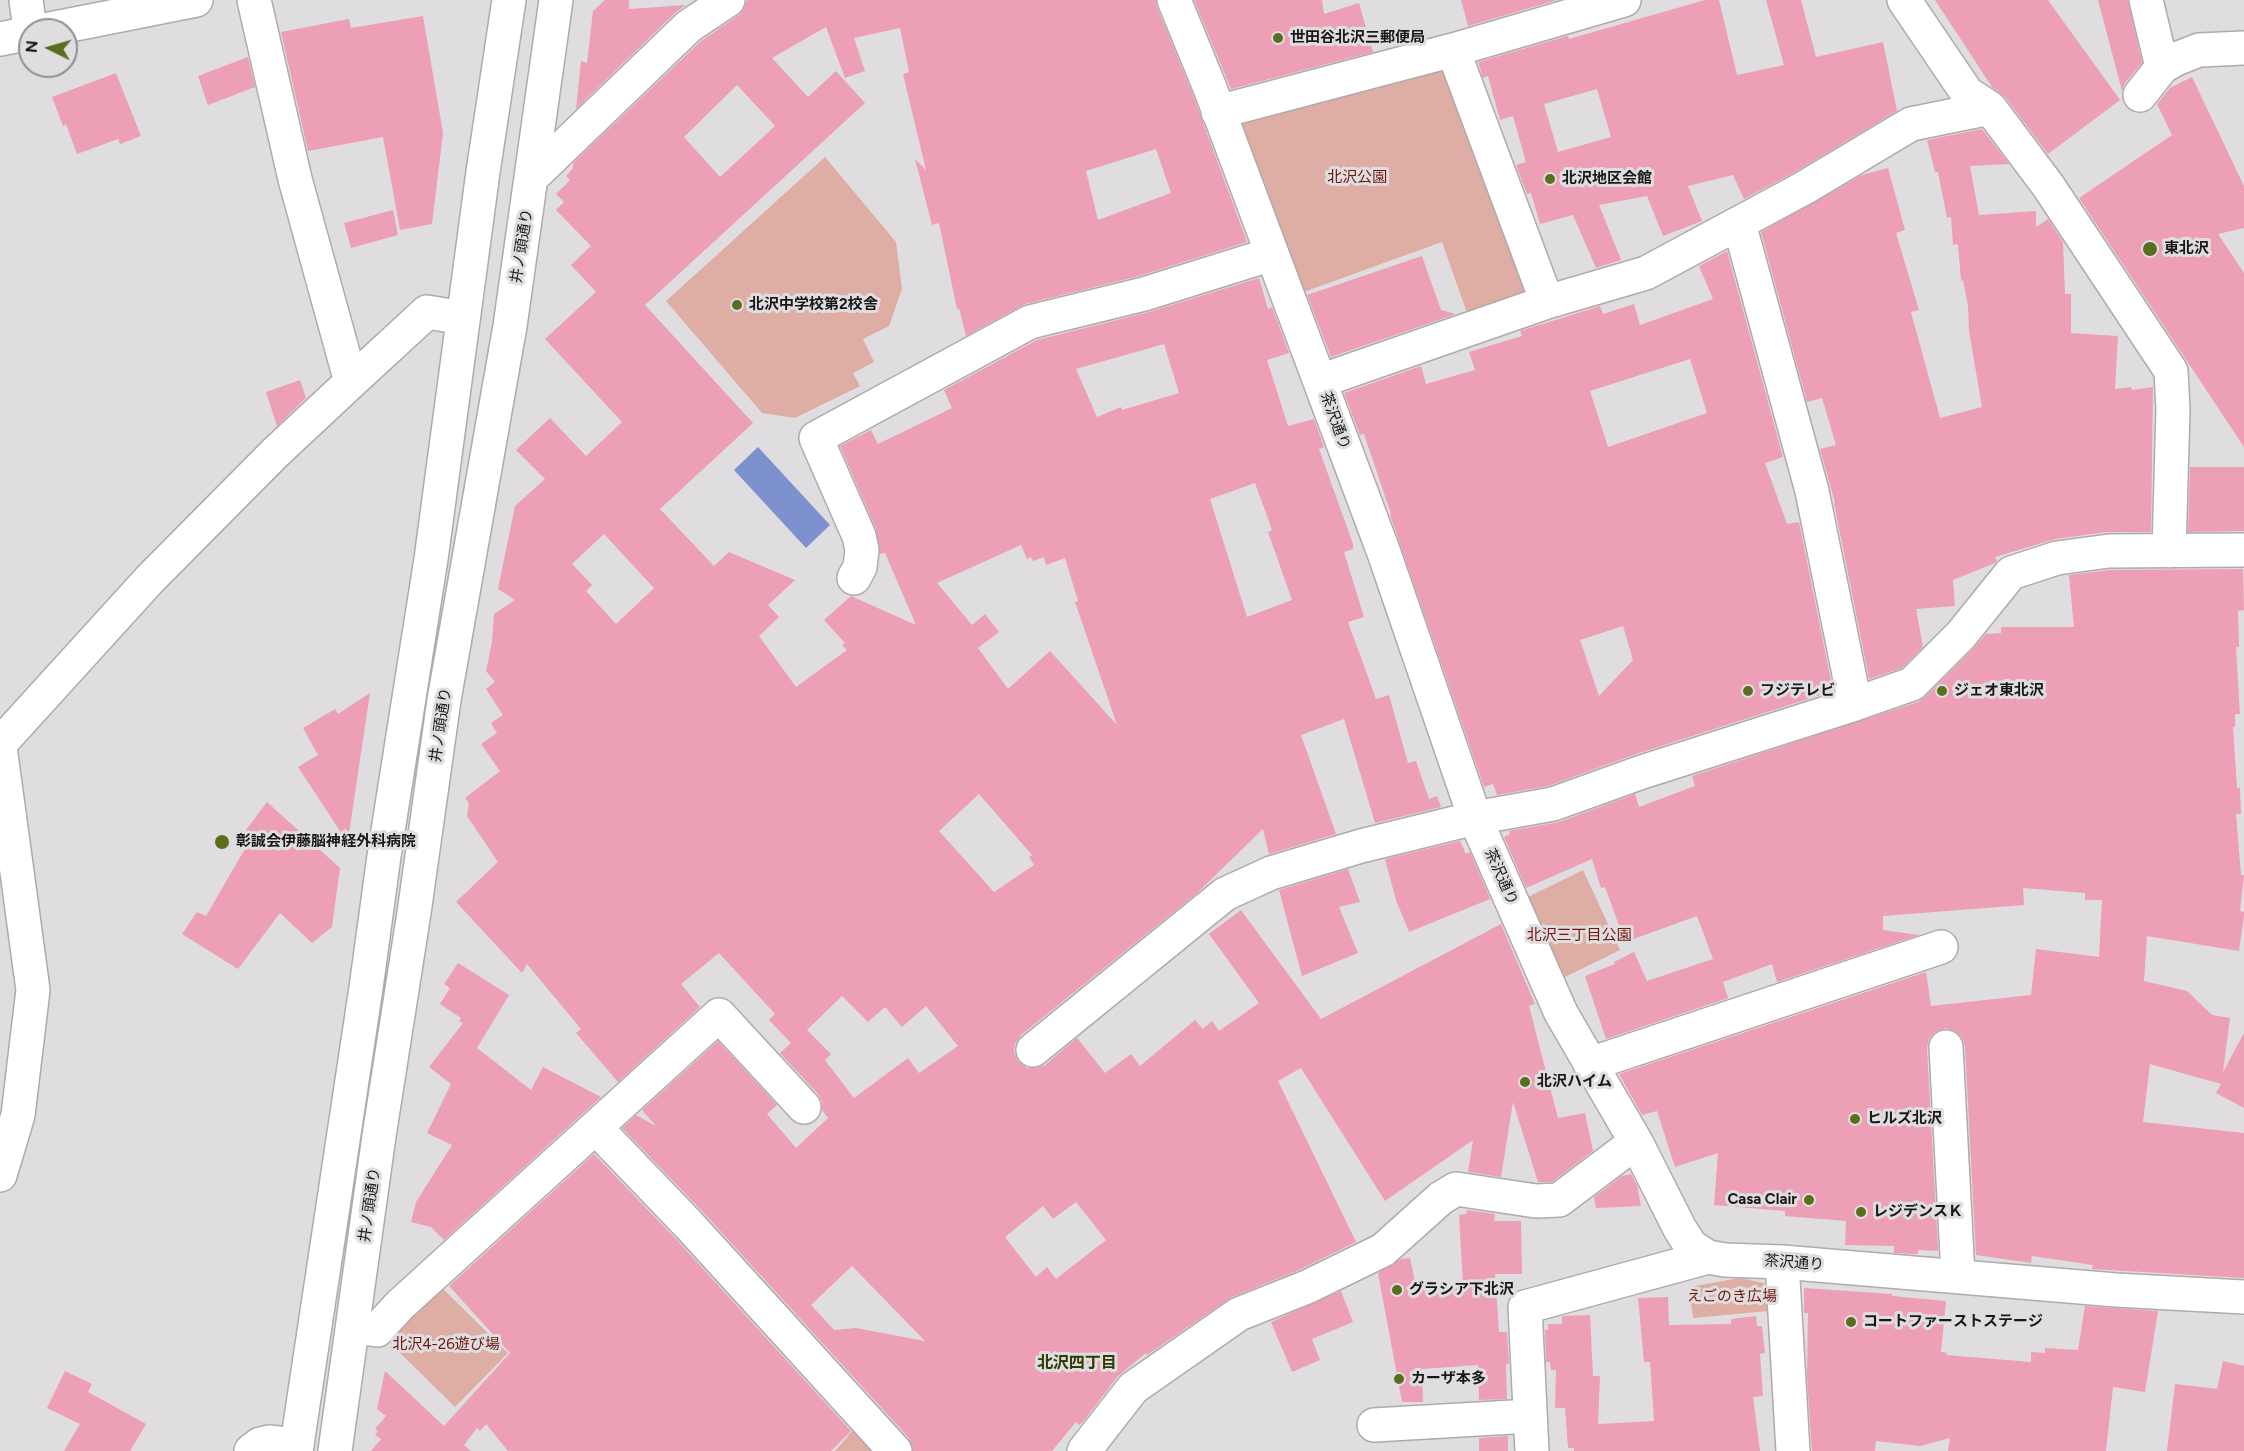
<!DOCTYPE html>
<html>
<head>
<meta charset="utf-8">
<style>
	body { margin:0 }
	#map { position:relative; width:2244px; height:1451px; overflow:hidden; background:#e0dde0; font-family:Figtree,sans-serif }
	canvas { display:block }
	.north { position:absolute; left:18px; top:18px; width:60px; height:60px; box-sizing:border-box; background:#e0dde0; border:2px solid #908e90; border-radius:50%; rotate:275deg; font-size:16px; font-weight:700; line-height:24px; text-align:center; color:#191819 }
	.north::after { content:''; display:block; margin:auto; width:21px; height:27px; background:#5a6e1e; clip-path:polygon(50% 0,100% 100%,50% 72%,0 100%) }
</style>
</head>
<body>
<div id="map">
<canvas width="2244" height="1451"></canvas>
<div class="north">N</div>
</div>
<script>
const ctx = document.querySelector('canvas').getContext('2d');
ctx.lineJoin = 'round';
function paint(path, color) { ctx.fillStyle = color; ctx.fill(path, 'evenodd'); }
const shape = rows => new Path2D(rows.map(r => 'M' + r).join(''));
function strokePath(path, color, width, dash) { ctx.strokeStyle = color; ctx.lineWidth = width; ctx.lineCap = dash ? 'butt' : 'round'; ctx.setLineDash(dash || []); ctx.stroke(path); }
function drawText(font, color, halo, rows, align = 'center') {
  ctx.font = font + ' Figtree,"Noto Sans JP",sans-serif'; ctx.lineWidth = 6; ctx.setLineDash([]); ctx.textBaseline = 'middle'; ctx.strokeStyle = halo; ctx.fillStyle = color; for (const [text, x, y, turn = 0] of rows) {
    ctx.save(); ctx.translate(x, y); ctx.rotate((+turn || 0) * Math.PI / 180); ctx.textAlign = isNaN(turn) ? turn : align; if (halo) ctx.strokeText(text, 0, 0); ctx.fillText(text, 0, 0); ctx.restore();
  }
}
const green = shape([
	[1450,66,1530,289,1471,324,1442,242,1301,293,1241,119],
	[825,157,896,242,902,289,889,326,863,339,874,362,853,373,860,386,795,418,762,413,666,301],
	[1583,870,1620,950,1563,978,1528,897],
	[1740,1278,1764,1283,1768,1311,1693,1318,1689,1287],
	[435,1281,508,1353,455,1407,384,1337],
	[853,1430,873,1451,835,1451]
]);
const water = shape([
	[758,447,830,525,806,548,734,470]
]);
const building = shape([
	[605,0,629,0,629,9,686,5,676,12,576,109,581,61,587,63,593,11],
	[747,0,1156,0,1157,7,1193,95,1247,242,1139,276,1025,304,966,336,959,308,957,309,939,223,932,225,915,159,926,170,903,74,909,72,900,28,854,38,865,71,845,78,826,27,772,58,808,97,836,71,865,103,645,305,753,423,660,509,714,566,729,552,795,580,768,605,779,617,759,636,796,687,847,650,842,645,845,643,824,620,851,596,916,625,885,553,880,554,876,529,840,446,871,430,878,444,952,408,944,390,1037,340,1149,312,1259,278,1268,309,1272,307,1289,353,1267,360,1288,426,1314,419,1324,447,1319,449,1353,544,1353,549,1344,552,1364,617,1348,622,1376,699,1389,695,1408,763,1416,761,1429,799,1437,796,1441,807,1375,823,1344,719,1301,735,1336,834,1269,854,1263,829,1196,894,1021,1035,1015,1044,1014,1052,1018,1061,1027,1068,1037,1068,1045,1065,1077,1038,1105,1073,1131,1054,1140,1066,1195,1020,1203,1029,1212,1021,1219,1031,1259,1003,1209,934,1241,910,1321,1019,1501,924,1535,1004,1529,1006,1558,1118,1585,1113,1593,1151,1552,1182,1538,1182,1513,1102,1501,1177,1468,1172,1473,1140,1385,1201,1301,1068,1278,1081,1356,1242,1299,1270,1232,1297,1147,1355,1146,1353,1118,1376,1082,1423,1079,1425,1076,1422,1052,1451,913,1451,909,1438,703,1212,622,1128,636,1115,656,1126,642,1110,718,1041,777,1105,767,1114,796,1148,828,1118,822,1110,822,1102,818,1094,780,1053,791,1043,769,1020,775,1014,719,953,681,984,700,1007,618,1082,576,1033,581,1029,527,964,522,973,456,902,498,862,467,816,469,803,465,798,500,771,481,744,497,733,491,723,503,715,486,689,495,682,486,671,492,642,494,614,515,600,498,589,515,506,545,479,516,450,550,418,586,456,622,422,545,339,596,292,571,265,591,246,556,210,564,202,556,194,570,180,566,176,573,168,573,163,701,41,739,15,744,9],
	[737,85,775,126,720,177,684,137],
	[1156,149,1171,193,1098,220,1086,171],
	[1164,344,1179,393,1122,410,1121,407,1097,417,1076,369],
	[1255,483,1272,530,1268,532,1292,600,1247,617,1210,499],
	[604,534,654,588,616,624,586,591,592,585,572,564],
	[1021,545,1027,559,1031,557,1033,561,1044,557,1046,565,1065,558,1078,601,1075,602,1117,725,1050,651,1008,689,978,648,999,632,985,614,972,625,937,583],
	[979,794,1032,855,1029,857,1034,865,994,892,939,831],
	[842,996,868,1022,885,1007,902,1027,926,1006,958,1046,919,1073,908,1058,854,1098,825,1060,831,1054,807,1030],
	[1076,1202,1106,1240,1056,1279,1047,1267,1036,1277,1005,1237,1043,1206,1053,1219],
	[852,1266,925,1341,856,1328,834,1330,811,1305],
	[1194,0,1322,0,1324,14,1359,3,1373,52,1231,89],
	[1461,0,1557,0,1468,26],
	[1705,0,1719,0,1737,75,1784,65,1766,0,1801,0,1816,57,1883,42,1897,111,1795,172,1744,199,1733,175,1688,186,1702,221,1663,236,1647,196,1599,205,1621,260,1596,268,1573,215,1540,224,1531,193,1527,194,1516,165,1526,162,1513,116,1500,120,1488,76,1483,78,1478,62,1568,36,1569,39],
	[1597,89,1611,137,1558,152,1544,104],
	[1935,0,2048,0,2120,100,2048,154,2005,97,1992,87],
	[2098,0,2128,0,2142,63,2125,83,2122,91],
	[423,16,443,133,432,224,400,230,383,137,308,151,281,32,349,19,351,28],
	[248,57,255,87,208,105,198,76],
	[116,73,141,136,120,144,118,139,77,154,66,124,63,126,52,97],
	[2192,77,2244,186,2244,228,2218,234,2244,273,2244,447,2079,198,2172,135,2157,104,2170,88],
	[1982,129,2009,164,1970,166,1979,215,2036,211,2036,227,2048,219,2063,242,2065,294,2071,294,2071,333,2118,336,2115,389,2131,387,2132,390,2153,387,2151,532,2107,532,2055,539,1995,557,1997,561,1995,563,1953,580,1955,606,1916,609,1923,647,1902,668,1869,679,1834,503,1835,503,1820,449,1836,445,1822,398,1807,402,1761,232,1862,175,1888,168,1905,230,1896,233,1919,310,1911,312,1940,418,1982,407,1969,331,1968,306,1963,280,1961,281,1958,244,1953,245,1951,217,1947,218,1938,172,1935,172,1927,140],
	[393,210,398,235,351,248,344,223],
	[1727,251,1783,457,1765,463,1787,524,1799,522,1833,691,1636,754,1548,786,1497,795,1493,784,1484,787,1390,515,1391,514,1364,434,1360,435,1344,393,1421,366,1426,384,1475,370,1469,352,1522,336,1520,331,1600,306,1603,314,1634,304,1640,325,1713,299,1699,266],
	[1690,359,1707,413,1608,447,1590,391],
	[1623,626,1633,660,1599,696,1580,640],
	[1422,256,1441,310,1456,314,1331,357,1307,295],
	[300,380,306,398,277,426,266,392],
	[2190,467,2244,467,2244,531,2188,532],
	[2243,569,2244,610,2238,611,2239,647,2236,647,2240,714,2235,714,2235,727,2233,727,2237,788,2240,788,2241,814,2236,814,2241,875,2244,875,2240,911,2244,912,2244,916,2239,951,2147,936,2144,981,2187,991,2212,1015,2230,1018,2223,1072,2244,1033,2244,1108,2216,1093,2221,1084,2150,1064,2143,1122,2244,1133,2244,1278,2092,1269,2093,1265,2032,1256,2031,1263,1976,1255,1965,1046,1961,1036,1955,1031,1946,1028,1935,1032,1929,1039,1927,1048,1938,1251,1918,1250,1918,1254,1914,1254,1894,1253,1894,1246,1845,1245,1846,1221,1785,1216,1785,1211,1714,1205,1718,1153,1675,1167,1657,1111,1642,1115,1619,1074,1926,972,1931,1006,2031,995,2036,949,2099,957,2102,900,2085,900,2085,893,2023,888,2024,905,1883,916,1883,930,1919,935,1777,982,1772,964,1723,982,1728,998,1606,1039,1585,976,1615,964,1614,962,1634,952,1647,981,1713,959,1697,916,1625,942,1605,887,1601,888,1592,859,1526,888,1504,837,1510,834,1509,831,1559,822,1635,794,1639,807,1695,786,1692,776,1918,702,1925,697,1974,648,1986,634,2001,633,2001,627,2074,627,2069,575,2110,570],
	[370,693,349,833,345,828,344,837,298,767,318,755,303,728,335,709,338,714],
	[267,802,340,868,332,927,312,943,280,913,238,969,182,934,197,912,206,916,246,847,246,830],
	[1460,841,1466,854,1470,852,1492,903,1490,899,1409,932,1396,900,1385,859],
	[1348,869,1360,902,1339,907,1358,953,1302,976,1279,890],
	[458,963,509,995,477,1048,531,1090,543,1067,601,1097,444,1240,431,1227,411,1222,416,1202,452,1145,427,1133,451,1084,429,1067,463,1023,459,1021,461,1018,440,1004,450,988,444,984],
	[594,1154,675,1238,851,1431,831,1451,508,1451,486,1424,480,1431,477,1428,464,1445,471,1451,371,1451,381,1439,375,1435,378,1431,375,1429,386,1416,377,1409,385,1371,444,1426,510,1353,449,1286],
	[1631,1174,1637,1185,1641,1206,1596,1208,1594,1197,1622,1176],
	[1467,1210,1495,1214,1494,1221,1521,1221,1522,1274,1495,1274,1499,1332,1507,1332,1509,1364,1506,1364,1507,1399,1479,1400,1478,1365,1422,1369,1423,1402,1402,1402,1378,1273,1401,1259,1410,1258,1417,1291,1463,1284,1459,1215,1466,1214],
	[1804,1288,1892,1294,1892,1296,1946,1301,1941,1352,1947,1353,1946,1355,2031,1362,2031,1352,2045,1353,2045,1348,2078,1350,2085,1306,2158,1311,2145,1392,2113,1387,2106,1451,1948,1451,1950,1438,1920,1446,1876,1441,1875,1451,1812,1451,1807,1377,1808,1313,1804,1313],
	[1341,1291,1353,1322,1312,1339,1320,1360,1292,1372,1271,1322],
	[1668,1297,1669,1325,1731,1324,1731,1319,1756,1316,1757,1326,1762,1326,1765,1353,1760,1354,1763,1396,1753,1397,1760,1451,1574,1451,1574,1448,1568,1448,1565,1408,1555,1408,1556,1370,1551,1370,1550,1362,1546,1362,1545,1330,1548,1330,1548,1324,1562,1324,1562,1316,1590,1315,1593,1376,1600,1376,1598,1424,1654,1421,1650,1362,1644,1362,1638,1298],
	[2223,1361,2244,1366,2244,1451,2167,1451,2175,1384,2217,1389],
	[65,1371,92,1384,88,1392,146,1424,130,1451,64,1451,80,1424,47,1408],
	[1508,1436,1508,1451,1479,1451,1479,1438]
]);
const minor = shape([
	[26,0,30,30],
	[254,0,295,179,351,382],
	[1174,0,1210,88,1384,553,1475,818,1561,1013,1636,1142,1680,1229,1691,1246,1708,1257,1725,1260,1782,1262,2116,1290,2244,1297],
	[1904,0,1967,93,1990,108],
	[2146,0,2162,67],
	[1453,50,1547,302],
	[2140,95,2162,67,2176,59,2199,50,2244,48],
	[1218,112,1453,50,1624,0],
	[532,177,689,26,728,0],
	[1739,223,1812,491,1855,704],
	[1320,381,1547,302,1646,273,1804,188,1911,124,1990,108,2049,187,2171,371,2173,409,2169,551],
	[854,578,860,567,862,550,859,536,816,438,1030,322,1144,294,1272,254],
	[0,744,150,579,275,453,351,382,427,312,463,318],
	[0,747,33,990,18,1115,0,1175],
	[1946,1047,1958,1276],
	[1033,1050,1225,894,1271,873,1361,846,1475,818,1553,804,1642,772,1855,704,1912,684,1961,635,2011,573,2057,558,2109,551,2244,550],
	[1590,1064,1941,947],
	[596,1128,689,1225,895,1451],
	[1782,1262,1793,1451],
	[353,1327,377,1330,400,1305,719,1015,804,1107],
	[1374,1425,1530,1416],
	[251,1451,260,1444,269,1442,297,1445],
	[1084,1451,1133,1388,1239,1314,1307,1287,1383,1250,1441,1198,1456,1189,1536,1201,1559,1200,1636,1142],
	[1532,1451,1525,1307,1708,1257]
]);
const major = shape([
	[45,30,196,0],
	[0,39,30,33],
	[296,1451,366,988,384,856,431,559,483,172,509,0],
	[335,1451,379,1136,414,913,444,700,510,326,556,0]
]);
const markers = [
	[1278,38,6,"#5a6e1e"],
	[1550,179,6,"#5a6e1e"],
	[2150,249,8,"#5a6e1e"],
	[737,305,6,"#5a6e1e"],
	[1748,691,6,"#5a6e1e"],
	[1942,691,6,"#5a6e1e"],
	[222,842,8,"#5a6e1e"],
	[1525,1082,6,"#5a6e1e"],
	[1855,1119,6,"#5a6e1e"],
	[1809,1200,6,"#5a6e1e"],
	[1861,1212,6,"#5a6e1e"],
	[1397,1290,6,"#5a6e1e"],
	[1851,1322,6,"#5a6e1e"],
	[1399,1379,6,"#5a6e1e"]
];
const poiNames = [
	["世田谷北沢三郵便局",1290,38],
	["北沢地区会館",1562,179],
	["東北沢",2164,249],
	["北沢中学校第2校舎",749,305],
	["フジテレビ",1760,691],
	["ジェオ東北沢",1954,691],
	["彰誠会伊藤脳神経外科病院",236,842],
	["北沢ハイム",1537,1082],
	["ヒルズ北沢",1867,1119],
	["Casa Clair",1797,1200,"right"],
	["レジデンスＫ",1873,1212],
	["グラシア下北沢",1409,1290],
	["コートファーストステージ",1863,1322],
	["カーザ本多",1411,1379]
];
const parkNames = [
	["北沢公園",1357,178],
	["北沢三丁目公園",1579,936],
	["えごのき広場",1732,1297],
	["北沢4-26遊び場",446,1345]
];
const streetNames = [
	["井ノ頭通り",522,246,-81],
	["茶沢通り",1335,421,70],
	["井ノ頭通り",441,725,-82],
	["茶沢通り",1501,877,66],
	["井ノ頭通り",370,1205,-82],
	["茶沢通り",1794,1263,4]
];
const neighbourhoodNames = [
	["北沢四丁目",1077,1363]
];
paint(green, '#deada3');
paint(water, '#7d91ce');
paint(building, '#ec9fb5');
strokePath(minor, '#aeaaad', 36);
strokePath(major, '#aeaaad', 36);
strokePath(minor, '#fff', 33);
strokePath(major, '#fff', 33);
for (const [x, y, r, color] of markers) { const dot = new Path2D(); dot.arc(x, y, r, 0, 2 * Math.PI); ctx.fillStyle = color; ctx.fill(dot); strokePath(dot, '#e0dde0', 2); }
drawText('bold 15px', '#191819', '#e0dde0', poiNames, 'left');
drawText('15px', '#6f1609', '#e0dde0', parkNames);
drawText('15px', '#191819', '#e0dde0', streetNames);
drawText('bold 16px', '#2e3c01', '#e0dde0', neighbourhoodNames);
</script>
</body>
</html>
